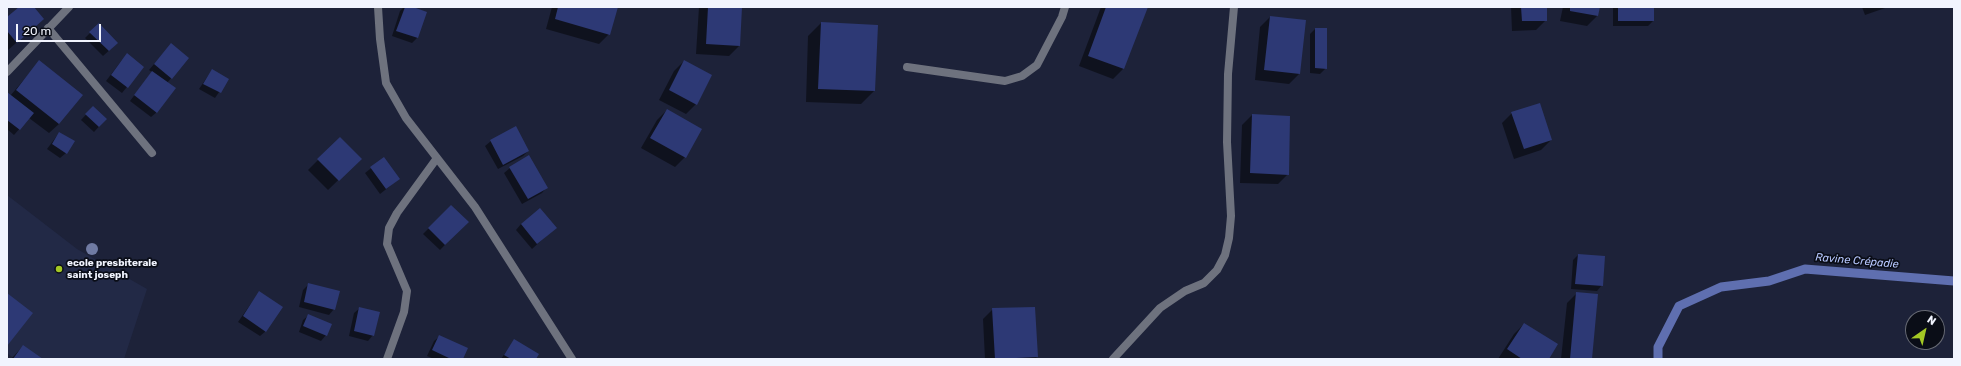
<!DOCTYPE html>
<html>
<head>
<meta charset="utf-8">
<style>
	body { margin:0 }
	#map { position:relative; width:1961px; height:366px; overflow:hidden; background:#1d2239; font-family:Rubik,sans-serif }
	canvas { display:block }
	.frame { position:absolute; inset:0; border:8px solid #f1f4fe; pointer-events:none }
	.north { position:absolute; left:1905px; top:310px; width:40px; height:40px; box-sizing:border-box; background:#0a0d17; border:1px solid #666973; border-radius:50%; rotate:34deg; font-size:11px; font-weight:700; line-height:16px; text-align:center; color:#f1f4fe }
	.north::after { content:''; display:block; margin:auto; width:14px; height:18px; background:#a4c824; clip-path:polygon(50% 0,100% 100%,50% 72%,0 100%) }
	.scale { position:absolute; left:16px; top:24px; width:85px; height:18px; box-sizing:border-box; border:2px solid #f1f4fe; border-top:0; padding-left:5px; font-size:12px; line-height:14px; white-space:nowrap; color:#f1f4fe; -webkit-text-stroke:3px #0a0d17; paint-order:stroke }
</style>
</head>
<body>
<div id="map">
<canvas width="1961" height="366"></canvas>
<div class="frame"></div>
<div class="north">N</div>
<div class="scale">20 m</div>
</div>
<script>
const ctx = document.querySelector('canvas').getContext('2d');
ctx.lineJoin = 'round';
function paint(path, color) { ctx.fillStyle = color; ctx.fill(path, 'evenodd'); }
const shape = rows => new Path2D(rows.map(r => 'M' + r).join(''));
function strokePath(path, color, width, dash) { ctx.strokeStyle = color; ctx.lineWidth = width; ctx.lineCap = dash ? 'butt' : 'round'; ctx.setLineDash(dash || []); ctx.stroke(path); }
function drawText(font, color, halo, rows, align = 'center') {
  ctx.font = font + ' Rubik,sans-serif'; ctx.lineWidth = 3.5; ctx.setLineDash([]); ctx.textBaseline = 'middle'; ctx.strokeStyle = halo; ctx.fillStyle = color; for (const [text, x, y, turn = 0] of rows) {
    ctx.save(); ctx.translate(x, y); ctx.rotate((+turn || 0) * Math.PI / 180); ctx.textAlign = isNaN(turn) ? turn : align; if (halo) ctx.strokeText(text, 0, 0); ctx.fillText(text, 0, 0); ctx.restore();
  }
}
const built = shape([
	[7,195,77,249,147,289,124,359,15,359,7,353]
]);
const shadow = shape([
	[20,7,33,7,43,19,7,51,7,18],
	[404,7,410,7,417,38,412,43,392,36,400,11],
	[552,7,617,7,609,34,599,44,546,29],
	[699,7,741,7,739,46,729,56,696,54],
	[1101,7,1147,7,1123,69,1113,79,1079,66],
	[1511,7,1546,7,1546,20,1536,30,1512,31],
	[1563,7,1599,7,1597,16,1587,26,1560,21],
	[1613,7,1653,7,1653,21,1648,26,1613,26],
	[1862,7,1888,7,1865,15],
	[1270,17,1299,74,1289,84,1255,80,1260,27],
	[821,23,877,26,874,91,861,104,806,102,808,36],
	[99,24,112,48,103,56,85,38],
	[1315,29,1326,68,1320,74,1310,73,1310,34],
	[171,44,188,58,167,83,157,112,151,117,130,101,152,72,149,70],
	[122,60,143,67,122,93,106,81],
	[684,61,696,104,686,114,659,100,674,71],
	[39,62,59,124,49,133,29,118,14,135,7,129,7,93,10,96],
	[212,70,228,79,215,98,199,89],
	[93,107,106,119,94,132,81,120],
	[667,110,685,157,675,167,641,148,657,120],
	[1512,113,1551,140,1541,150,1514,159,1502,123],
	[1252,115,1288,174,1278,184,1240,183,1242,125],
	[59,133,66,153,60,158,47,149],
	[491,141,528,151,523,156,498,169,485,146],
	[529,157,547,187,542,193,522,204,504,173,510,168],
	[384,158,399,179,380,194,365,173],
	[360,159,328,190,308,170,318,160],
	[451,206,467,222,440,250,423,234],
	[521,224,555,228,532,249,516,230],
	[1578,255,1602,285,1597,291,1571,289,1573,260],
	[309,284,334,309,329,315,299,307,303,290],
	[259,292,266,331,260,336,238,322],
	[1577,293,1591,359,1561,359,1567,303],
	[360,308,373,335,368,341,349,336,354,313],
	[993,309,1037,357,1035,359,985,359,983,319],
	[309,315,326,335,321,341,299,332,303,320],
	[1524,324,1547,359,1498,359,1514,334],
	[440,336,462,359,434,359,427,356,434,341],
	[514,340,535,359,501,359],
	[23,346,41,359,11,359]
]);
const stream = shape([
	[1658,359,1658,347,1679,306,1721,287,1769,281,1805,269,1954,281]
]);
const building = shape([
	[19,7,34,7,44,19,17,43,7,31,7,17],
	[405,7,413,7,427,12,418,38,396,31],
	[558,7,618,7,610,35,555,19],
	[708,7,742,7,740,46,706,44],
	[1106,7,1148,7,1124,69,1088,56],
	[1521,7,1547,7,1547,21,1522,21],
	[1570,7,1600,7,1598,16,1570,11],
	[1618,7,1654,7,1654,21,1618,21],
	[1270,16,1306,20,1300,74,1264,70],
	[821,22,878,25,875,91,818,89],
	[99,23,118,43,109,51,89,32],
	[1315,28,1327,28,1327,69,1315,68],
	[171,43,189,58,172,79,154,64],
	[127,53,144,67,128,88,111,75],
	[39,60,83,95,59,124,16,90],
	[684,60,712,75,697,105,669,90],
	[212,69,229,79,221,93,203,84],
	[152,71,176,88,157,113,134,95],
	[7,92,34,113,20,130,7,120],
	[1540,103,1552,140,1524,149,1511,112],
	[93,106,107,119,99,127,85,114],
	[667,109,702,129,686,158,650,138],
	[1252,114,1290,116,1289,175,1250,173],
	[516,126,529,151,503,165,490,140],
	[59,132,75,141,67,154,52,144],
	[340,137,362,159,339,181,317,159],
	[529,155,548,188,528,199,509,167],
	[384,157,400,179,386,189,370,167],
	[451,205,469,222,445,245,428,228],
	[540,208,557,228,537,244,521,224],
	[1578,254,1605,256,1603,286,1575,284],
	[308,283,340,291,335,310,304,302],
	[259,291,283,307,266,332,243,316],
	[1576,292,1598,294,1592,359,1570,359],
	[7,293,33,313,7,346],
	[359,307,380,312,374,336,354,331],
	[1035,307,1038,357,995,359,992,308],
	[308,314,332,324,327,336,303,326],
	[1524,323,1558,344,1549,359,1522,359,1507,349],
	[439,335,468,348,463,359,451,359,432,350],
	[514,339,539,354,536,359,511,359,504,355],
	[23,345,43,359,13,359]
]);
const street = shape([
	[378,7,380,39,386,83,406,118,475,207,572,359],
	[48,28,152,153],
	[907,67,1005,81,1022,76,1037,65,1062,17,1065,7],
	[7,72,69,7],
	[387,359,404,312,407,291,387,244,389,228,397,213,437,158],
	[1113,359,1160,308,1185,291,1204,283,1217,270,1225,255,1229,238,1231,216,1227,142,1228,74,1234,7]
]);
const trees = [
	[92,249]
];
const markers = [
	[59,269,4,"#a4c824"]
];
const poiNames = [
	["ecole presbiterale",67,263],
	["saint joseph",67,275]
];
const waterNames = [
	["Ravine Crépadie",1857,261,5]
];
paint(built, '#222946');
paint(shadow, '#0007');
strokePath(stream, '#5f6fb0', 9);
paint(building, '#2d3975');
strokePath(street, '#6e727e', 8);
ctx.fillStyle = '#707ba3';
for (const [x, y] of trees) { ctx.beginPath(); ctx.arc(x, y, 6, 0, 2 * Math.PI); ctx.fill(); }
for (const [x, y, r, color] of markers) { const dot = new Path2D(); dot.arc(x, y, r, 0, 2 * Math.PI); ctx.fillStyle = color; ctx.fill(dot); strokePath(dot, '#0a0d17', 1.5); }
drawText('bold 10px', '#f1f4fe', '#0a0d17', poiNames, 'left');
drawText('italic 11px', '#b7c7fe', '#0a0d17', waterNames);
</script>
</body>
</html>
